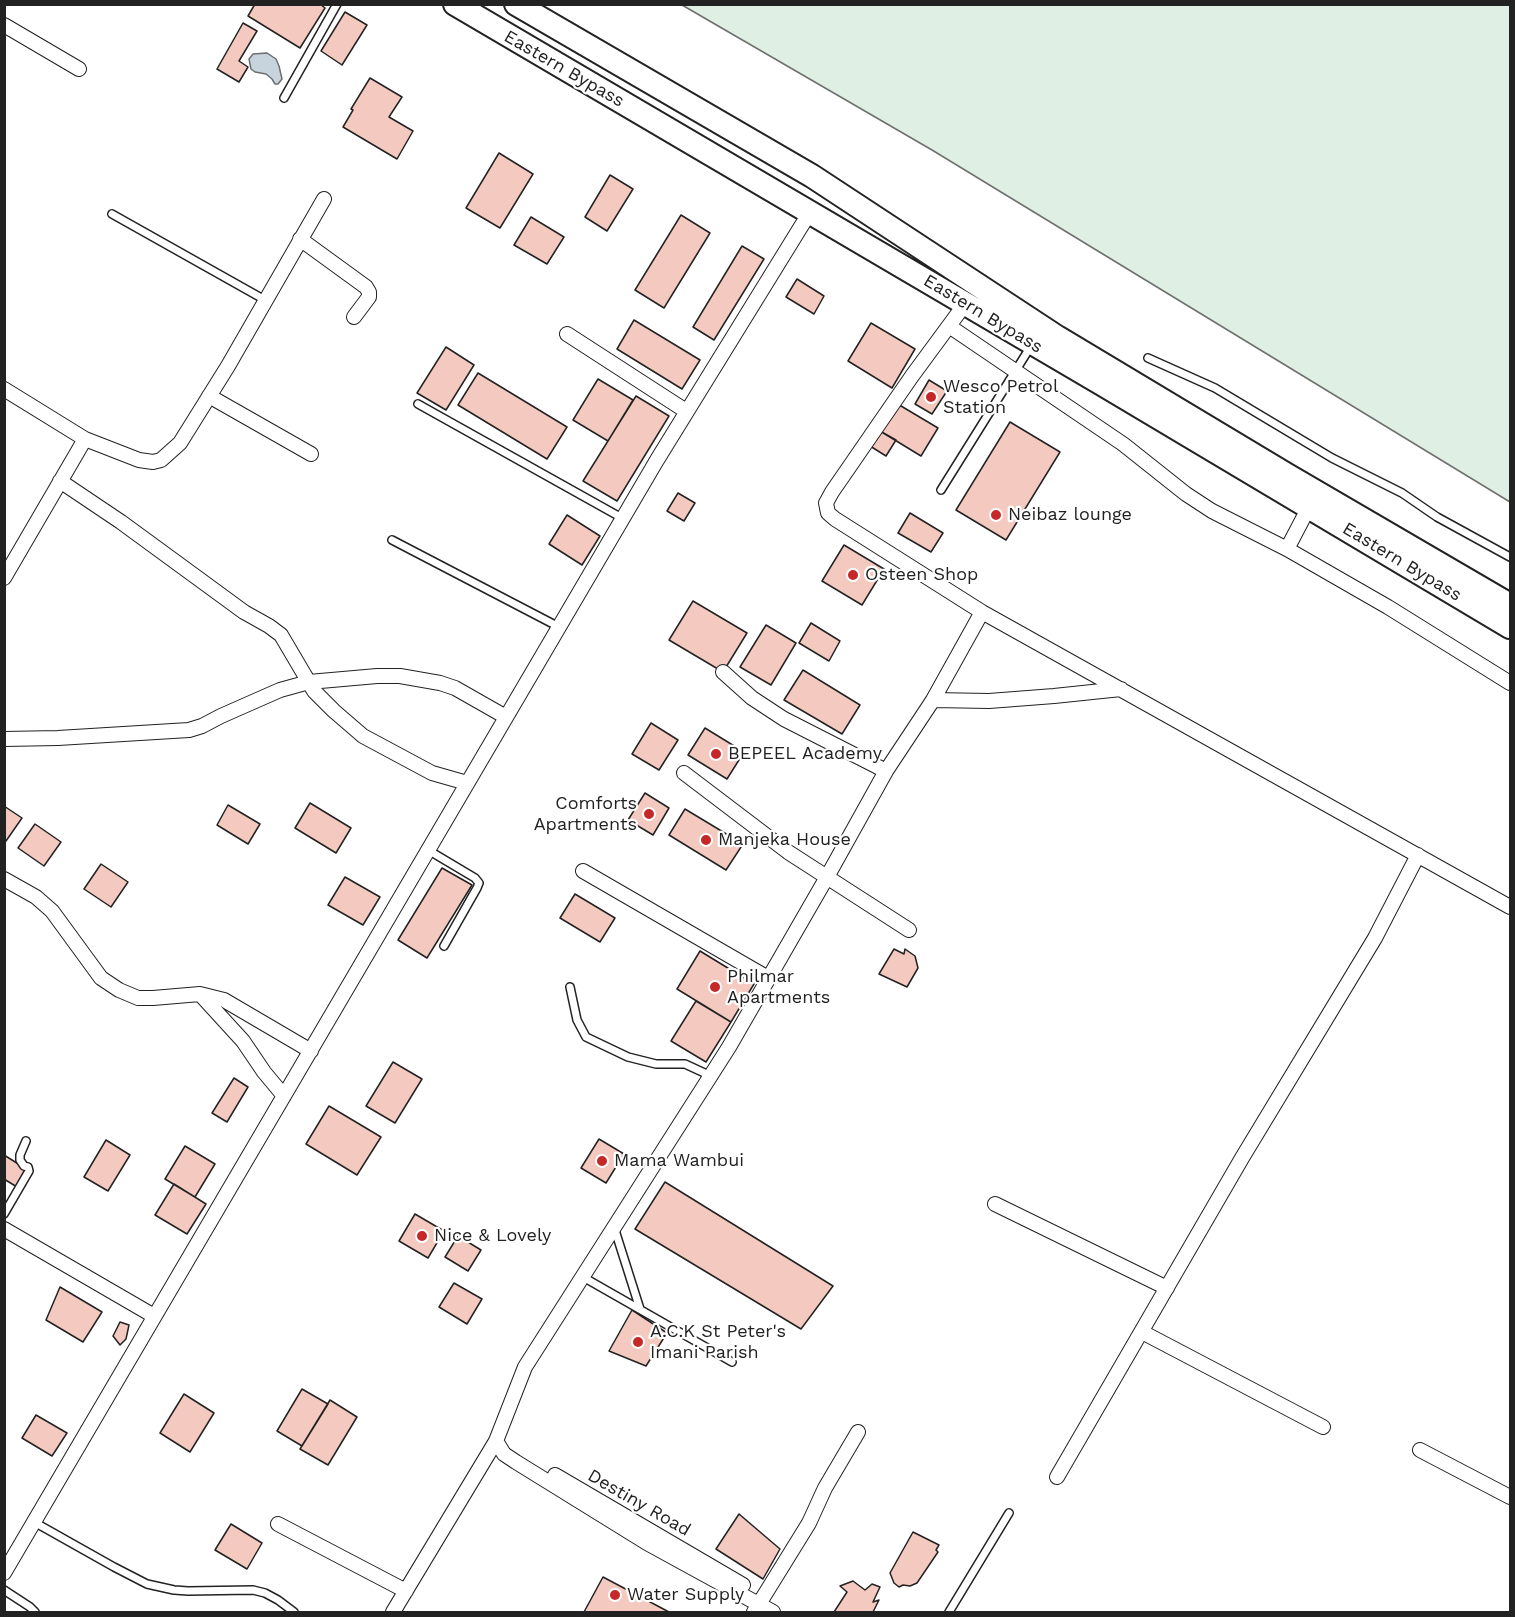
<!DOCTYPE html>
<style>
body{margin:0}
#map{position:relative;width:1515px;height:1617px;overflow:hidden;background:#fff;font-family:"Work Sans",sans-serif}
canvas{display:block}
.frame{position:absolute;inset:0;border:6px solid #222;pointer-events:none}
</style>
<div id="map">
<canvas width="1515" height="1617"></canvas>
<div class="frame"></div>
</div>
<script>
const ctx = document.querySelector('canvas').getContext('2d');
ctx.lineJoin = 'round';
function paint(path, color) { ctx.fillStyle = color; ctx.fill(path, 'evenodd'); }
const poly = rows => new Path2D(rows.map(r => 'M' + r).join(''));
function stroke(path, color, width, dash) { ctx.strokeStyle = color; ctx.lineWidth = width; ctx.lineCap = dash ? 'butt' : 'round'; ctx.setLineDash(dash || []); ctx.stroke(path); }
function label(font, color, halo, rows, align = 'center') {
  ctx.font = font + ' "Work Sans",sans-serif'; ctx.lineWidth = 4.5; ctx.setLineDash([]); ctx.textBaseline = 'middle'; ctx.strokeStyle = halo; ctx.fillStyle = color; for (const [text, x, y, turn = 0] of rows) {
    ctx.save(); ctx.translate(x, y); ctx.rotate((+turn || 0) * Math.PI / 180); ctx.textAlign = isNaN(turn) ? turn : align; if (halo) ctx.strokeText(text, 0, 0); ctx.fillText(text, 0, 0); ctx.restore();
  }
}
const green = poly([
 [682,5,1510,5,1510,502,932,150,682,5]
]);
paint(green, '#e0efe3');
stroke(green, '#6f6f6f', 1.5);
const water = poly([
 [267,53,276,59,279,66,282,79,278,84,275,84,272,79,266,74,255,72,251,69,249,59,253,54,267,53]
]);
paint(water, '#c7d3dd');
stroke(water, '#6f6f6f', 1.5);
const building = poly([
 [255,4,320,4,325,8,300,48,248,16,255,4],
 [345,12,367,25,342,65,321,51,345,12],
 [243,23,257,31,239,61,248,67,239,82,217,69,243,23],
 [370,78,402,97,389,117,413,131,397,159,343,127,353,110,351,109,370,78],
 [499,153,533,174,500,228,466,208,499,153],
 [610,175,633,189,607,231,585,217,610,175],
 [681,215,710,233,664,308,635,290,681,215],
 [531,217,564,237,547,264,514,245,531,217],
 [742,246,764,259,714,340,693,327,742,246],
 [797,279,824,296,814,314,786,297,797,279],
 [634,320,700,360,682,389,617,349,634,320],
 [871,323,915,349,892,388,848,361,871,323],
 [446,347,474,365,446,410,417,393,446,347],
 [478,373,567,427,547,459,458,405,478,373],
 [598,379,633,400,608,441,573,420,598,379],
 [929,380,947,391,932,414,915,404,929,380],
 [636,396,669,416,617,501,583,481,636,396],
 [896,403,938,428,921,456,880,431,896,403],
 [1010,422,1060,452,1006,540,956,510,1010,422],
 [880,431,896,440,886,456,870,446,880,431],
 [678,493,695,503,684,521,667,511,678,493],
 [910,513,943,533,931,552,898,533,910,513],
 [567,515,600,536,582,565,549,544,567,515],
 [844,545,884,569,862,605,822,581,844,545],
 [693,601,747,633,723,672,669,640,693,601],
 [811,623,840,641,829,661,799,643,811,623],
 [766,625,796,643,771,685,740,667,766,625],
 [803,670,860,705,842,734,784,700,803,670],
 [651,723,678,740,659,770,632,754,651,723],
 [705,728,744,752,727,779,688,755,705,728],
 [645,793,669,808,653,835,628,820,645,793],
 [310,803,351,828,336,853,295,828,310,803],
 [228,805,260,824,248,844,217,825,228,805],
 [4,806,22,818,6,841,4,840,4,806],
 [685,809,743,844,726,870,669,835,685,809],
 [35,824,61,842,44,866,18,848,35,824],
 [101,864,128,882,111,907,84,889,101,864],
 [442,868,472,885,427,958,398,940,442,868],
 [345,877,380,897,363,925,328,905,345,877],
 [575,894,615,918,600,942,560,918,575,894],
 [894,949,904,954,905,949,915,956,918,968,907,987,879,974,894,949],
 [700,951,754,984,731,1022,677,989,700,951],
 [696,1001,731,1022,706,1062,671,1041,696,1001],
 [393,1062,422,1079,395,1123,366,1106,393,1062],
 [234,1078,248,1087,227,1122,212,1113,234,1078],
 [329,1106,381,1137,357,1175,306,1144,329,1106],
 [599,1139,624,1154,606,1183,581,1168,599,1139],
 [106,1140,130,1155,108,1191,84,1177,106,1140],
 [185,1146,215,1164,195,1197,165,1179,185,1146],
 [4,1155,28,1170,17,1187,4,1179,4,1155],
 [665,1182,833,1286,801,1329,635,1229,665,1182],
 [174,1184,206,1204,187,1234,155,1215,174,1184],
 [415,1214,444,1231,428,1258,399,1241,415,1214],
 [458,1236,481,1250,468,1271,445,1257,458,1236],
 [454,1283,482,1299,467,1324,439,1307,454,1283],
 [60,1287,102,1312,83,1342,46,1320,60,1287],
 [632,1310,667,1333,646,1366,609,1351,632,1310],
 [120,1322,129,1325,126,1339,120,1345,113,1336,120,1322],
 [302,1389,328,1404,302,1446,277,1431,302,1389],
 [184,1394,214,1413,190,1452,160,1433,184,1394],
 [330,1400,357,1417,328,1465,300,1449,330,1400],
 [36,1415,67,1433,52,1456,22,1438,36,1415],
 [739,1514,780,1549,763,1579,716,1549,739,1514],
 [231,1524,262,1543,247,1569,215,1550,231,1524],
 [913,1532,939,1545,936,1550,938,1552,917,1583,910,1586,903,1585,899,1587,894,1583,890,1573,913,1532],
 [603,1577,669,1612,584,1612,603,1577],
 [853,1581,865,1590,872,1584,880,1587,873,1602,879,1600,873,1612,834,1612,847,1592,840,1586,853,1581]
]);
paint(building, '#f3c9c0');
stroke(building, '#222', 1.5);
const lane = poly([
 [284,98,337,4],
 [112,214,265,300],
 [1148,358,1215,388,1332,458,1402,493,1437,517,1510,557],
 [418,404,622,518],
 [941,490,1031,346],
 [392,540,559,627],
 [428,850,475,878,479,883,477,888,444,946],
 [570,987,577,1020,586,1037,628,1057,656,1064,685,1064,711,1076],
 [4,1214,29,1171,28,1167,24,1166,20,1160,20,1155,26,1141],
 [614,1227,640,1309],
 [583,1277,732,1362],
 [34,1522,114,1567,147,1584,174,1590,188,1591,253,1590,265,1593,278,1600,294,1612],
 [4,1590,30,1607,35,1612],
 [949,1612,1009,1513]
]);
const street = poly([
 [4,25,79,69],
 [300,239,366,287,369,292,369,297,354,317],
 [965,304,912,376,832,492,826,503,828,513,835,519,982,612,1510,907],
 [949,326,1123,444,1186,494,1212,511,1287,549,1388,607,1510,683],
 [567,334,686,411],
 [4,389,85,439,139,460,153,462,161,460,180,443,228,366,324,199],
 [209,396,311,454],
 [60,481,121,522,244,612,269,626,281,635,314,691,334,711,363,736,432,773,467,783],
 [1287,549,1309,507],
 [4,578,85,439],
 [723,672,752,698,784,719,886,771],
 [933,700,989,701,1054,696,1121,689],
 [4,739,58,738,189,730,202,726,221,716,280,690,309,682,377,676,400,676,440,683,455,688,506,717],
 [684,773,788,852,909,930],
 [583,871,768,978],
 [4,879,36,897,52,911,101,978,119,990,138,998,153,998,200,994,224,1000,311,1051],
 [200,994,243,1041,264,1072,284,1096],
 [995,1204,1167,1288],
 [4,1229,154,1316],
 [1142,1332,1323,1427],
 [496,1441,504,1454,516,1462,647,1543,773,1612],
 [1420,1450,1510,1497],
 [555,1475,743,1585],
 [1057,1477,1242,1158,1375,938,1418,855],
 [278,1524,406,1591],
 [4,1573,657,460,810,212],
 [393,1612,496,1441,525,1367,729,1047,827,877,886,771,933,700,982,612],
 [754,1612,809,1523,825,1488,858,1432]
]);
const primary = poly([
 [455,4,1102,384,1510,627],
 [516,4,812,176,1057,337,1287,475,1510,605]
]);
stroke(lane, '#222', 10);
stroke(street, '#222', 16);
stroke(primary, '#222', 26);
stroke(lane, '#fff', 7);
stroke(street, '#fff', 14);
stroke(primary, '#fff', 22);
for (const [x, y, r, color] of [
 [931,397,6,"#c62828"],
 [996,515,6,"#c62828"],
 [853,575,6,"#c62828"],
 [716,754,6,"#c62828"],
 [649,814,6,"#c62828"],
 [706,840,6,"#c62828"],
 [715,987,6,"#c62828"],
 [602,1161,6,"#c62828"],
 [422,1236,6,"#c62828"],
 [638,1342,6,"#c62828"],
 [615,1595,6,"#c62828"]
]) { const dot = new Path2D(); dot.arc(x, y, r, 0, 2 * Math.PI); ctx.fillStyle = color; ctx.fill(dot); stroke(dot, '#fff', 2); }
label('18px', '#222', '#fff', [
 ["Eastern Bypass",564,69,30],
 ["Eastern Bypass",983,314,31],
 ["Eastern Bypass",1402,562,31],
 ["Destiny Road",639,1503,30]
]);
label('18px', '#222', '#fff', [
 ["Wesco Petrol",943,387],
 ["Station",943,408],
 ["Neibaz lounge",1008,515],
 ["Osteen Shop",865,575],
 ["BEPEEL Academy",728,754],
 ["Comforts",637,804,"right"],
 ["Apartments",637,825,"right"],
 ["Manjeka House",718,840],
 ["Philmar",727,977],
 ["Apartments",727,998],
 ["Mama Wambui",614,1161],
 ["Nice & Lovely",434,1236],
 ["A.C.K St Peter's",650,1332],
 ["Imani Parish",650,1353],
 ["Water Supply",627,1595]
], 'left');
</script>
